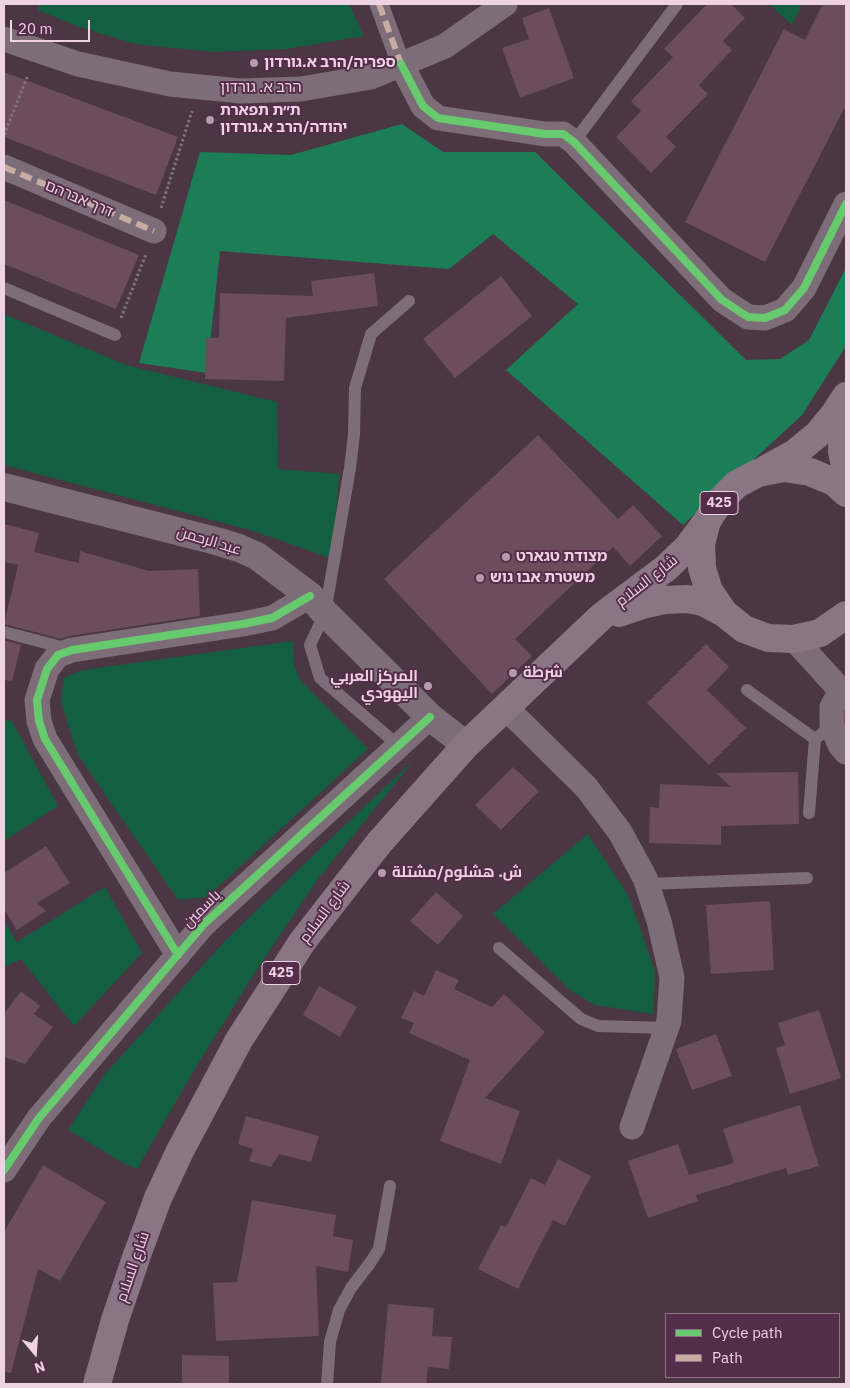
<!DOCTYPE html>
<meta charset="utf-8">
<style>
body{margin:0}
#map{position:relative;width:850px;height:1388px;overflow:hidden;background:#4b3644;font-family:"IBM Plex Sans",sans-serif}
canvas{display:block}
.frame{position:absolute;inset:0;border:5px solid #edd3e4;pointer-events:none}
.legend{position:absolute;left:665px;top:1313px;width:175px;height:65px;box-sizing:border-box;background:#542d48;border:1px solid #916f86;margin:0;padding:6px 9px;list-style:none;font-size:15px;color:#edd3e4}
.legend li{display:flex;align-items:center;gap:10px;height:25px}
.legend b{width:25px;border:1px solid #916f86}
.north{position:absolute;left:10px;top:1328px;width:50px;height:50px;-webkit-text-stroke:4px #542d48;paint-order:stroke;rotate:162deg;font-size:14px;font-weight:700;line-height:20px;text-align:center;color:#edd3e4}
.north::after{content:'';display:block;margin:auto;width:18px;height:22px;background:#edd3e4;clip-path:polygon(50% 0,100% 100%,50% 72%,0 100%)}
.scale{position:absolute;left:10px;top:20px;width:80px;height:22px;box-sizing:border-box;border:2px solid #edd3e4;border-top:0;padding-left:6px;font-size:15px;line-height:18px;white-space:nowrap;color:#edd3e4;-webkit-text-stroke:4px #542d48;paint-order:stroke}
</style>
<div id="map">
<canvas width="850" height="1388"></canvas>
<div class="frame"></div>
<ul class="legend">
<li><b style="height:6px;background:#67ca6e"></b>Cycle path</li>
<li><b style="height:6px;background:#c7aca2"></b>Path</li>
</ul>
<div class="north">N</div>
<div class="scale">20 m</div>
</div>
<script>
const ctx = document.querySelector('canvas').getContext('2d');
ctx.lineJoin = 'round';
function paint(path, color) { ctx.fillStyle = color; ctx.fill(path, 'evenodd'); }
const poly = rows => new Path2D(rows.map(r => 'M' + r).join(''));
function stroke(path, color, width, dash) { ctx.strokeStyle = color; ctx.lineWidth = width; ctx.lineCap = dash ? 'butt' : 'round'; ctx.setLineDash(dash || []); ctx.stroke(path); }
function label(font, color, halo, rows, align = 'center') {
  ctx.font = font + ' "IBM Plex Sans",Cairo,"Noto Sans Hebrew",sans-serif'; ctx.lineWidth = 4; ctx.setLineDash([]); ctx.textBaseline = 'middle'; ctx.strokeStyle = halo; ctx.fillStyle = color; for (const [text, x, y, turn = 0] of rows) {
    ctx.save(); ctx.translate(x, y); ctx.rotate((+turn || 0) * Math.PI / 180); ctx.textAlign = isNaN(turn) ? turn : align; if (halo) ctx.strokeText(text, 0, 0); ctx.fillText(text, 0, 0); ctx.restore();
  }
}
paint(poly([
 [39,4,349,4,364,36,286,49,213,52,135,44,77,26,38,10],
 [769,4,802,4,792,25],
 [4,314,126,365,277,402,278,469,339,474,333,559,250,530,4,465],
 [293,641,294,665,300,680,368,749,207,897,178,900,78,755,68,725,61,699,64,678,83,670],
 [4,720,12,721,58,806,4,841],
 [415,759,318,879,254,974,193,1072,137,1169,125,1164,68,1130,105,1074,223,943,305,863],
 [588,834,628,895,644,939,655,972,653,1014,595,1005,571,991,493,914],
 [105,887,142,953,74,1026,21,959,4,967,4,921,17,942]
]), '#145f41');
paint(poly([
 [402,124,443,152,535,152,746,360,780,359,809,340,846,268,846,346,802,415,683,525,506,370,578,304,493,234,449,269,220,251,207,373,139,363,200,152,291,155]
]), '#1c7e56');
paint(poly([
 [707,4,731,4,745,18,723,41,732,50,699,85,708,94,666,137,676,147,651,173,616,137,641,111,631,101,673,57,664,49],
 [823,4,846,4,846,105,765,262,685,222,784,29,805,40],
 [549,8,574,78,520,98,502,48,529,39,522,18],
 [4,72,178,137,156,195,4,137],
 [4,200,139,255,116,309,4,264],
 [374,273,378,306,286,318,284,381,205,379,206,338,219,338,220,293,313,296,311,281],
 [501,276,532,316,455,378,423,339],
 [538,435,618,519,633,505,662,536,630,566,613,547,515,639,532,656,492,694,384,579],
 [4,524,39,533,34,552,79,563,80,551,149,571,198,569,200,616,70,636,61,639,4,624,18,565,4,562],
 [4,640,21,645,12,681,4,680],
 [706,644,729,667,707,690,746,728,709,765,647,703],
 [513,767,539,791,501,830,475,805],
 [798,772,799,824,721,826,721,845,649,843,650,807,659,808,660,784,731,787,716,773],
 [46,846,70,883,37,903,46,911,17,930,4,909,4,873],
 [436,892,463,916,438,945,410,921],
 [770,901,774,970,711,974,706,905],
 [436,970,459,980,454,989,492,1007,504,994,545,1032,485,1098,520,1111,501,1164,440,1141,470,1060,409,1033,414,1023,401,1018,414,991,424,996],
 [319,986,357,1007,340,1037,303,1015],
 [21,991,40,1006,34,1014,53,1027,25,1064,4,1057,4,1014],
 [819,1010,841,1078,790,1094,776,1048,785,1045,778,1023],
 [716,1034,732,1076,692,1090,676,1049],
 [800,1105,819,1166,788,1175,786,1168,696,1195,698,1201,648,1218,628,1161,678,1144,689,1175,734,1163,723,1129],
 [246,1116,319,1136,311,1162,279,1154,271,1167,249,1161,253,1149,238,1144],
 [558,1159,591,1176,565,1226,553,1220,518,1289,478,1269,501,1225,506,1227,531,1178,545,1185],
 [43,1165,106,1202,60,1281,38,1269,11,1373,4,1372,4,1232],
 [252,1200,336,1215,333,1236,353,1240,348,1272,316,1266,319,1336,216,1341,213,1283,237,1282],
 [388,1304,434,1308,432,1336,452,1337,449,1369,428,1367,426,1384,381,1384],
 [182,1355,229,1356,229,1384,182,1384]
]), '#6b4d5d');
stroke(poly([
 [4,135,28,75],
 [161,208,192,111],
 [121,318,146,254]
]), '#80727b', 3, [2.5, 2.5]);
stroke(poly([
 [574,142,677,4],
 [4,288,115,335],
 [4,632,69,649],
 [747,690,815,739],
 [399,746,320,678,310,645,325,613,350,468,354,434,355,388,364,358,371,334,409,301],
 [809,813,815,739,832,726],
 [647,884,807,878],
 [499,948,581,1019,598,1026,666,1028],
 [327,1384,330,1342,339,1310,351,1288,370,1263,379,1249,390,1186]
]), '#7d6d78', 12);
stroke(poly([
 [379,4,401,64]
]), '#7d6d78', 19);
stroke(poly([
 [4,39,78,64,170,84,241,91,301,89,371,77,445,46,505,4],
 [401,64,423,106,438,118,545,134,563,134,574,142,722,300,748,317,765,318,785,310,804,288,846,204],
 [4,167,154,231],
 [794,639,846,696],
 [841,691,832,707,832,726,840,745,846,752],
 [506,708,586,787,620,832,645,878,659,921,672,977,669,1021,632,1127],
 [178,955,45,739,39,721,37,700,47,669,58,655,72,650,243,624,272,618,310,596],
 [4,1170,39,1118,204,924,430,717]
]), '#7d6d78', 25);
stroke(poly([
 [4,487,216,541,239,548,257,556,310,596,325,613,430,717,466,745]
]), '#7d6d78', 28);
stroke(poly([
 [846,411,843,427,842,452,846,469],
 [766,469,795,453,818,434,835,413,846,396],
 [846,493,834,482,810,472,784,468,758,473,737,484,720,501,707,521,701,544,702,568,709,591,724,613,744,629,768,638,794,639,820,633,846,615],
 [619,613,642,605,664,600,687,599,703,602,724,613],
 [97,1384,115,1320,137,1255,158,1198,180,1151,239,1040,302,942,379,843,466,745,602,616,666,568,687,548,707,521]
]), '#8a7584', 28);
stroke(poly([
 [379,4,401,64],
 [4,167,154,231]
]), '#c7aca2', 6, [12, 6]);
stroke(poly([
 [401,64,423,106,438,118,545,134,563,134,574,142,722,300,748,317,765,318,785,310,804,288,846,204],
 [178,955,45,739,39,721,37,700,47,669,58,655,72,650,243,624,272,618,310,596],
 [4,1170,39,1118,204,924,430,717]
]), '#67ca6e', 8);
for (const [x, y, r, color] of [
 [254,63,5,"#b49cac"],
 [210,120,5,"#b49cac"],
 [506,557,5,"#b49cac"],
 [480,578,5,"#b49cac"],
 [513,673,5,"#b49cac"],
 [428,686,5,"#b49cac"],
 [382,873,5,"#b49cac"]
]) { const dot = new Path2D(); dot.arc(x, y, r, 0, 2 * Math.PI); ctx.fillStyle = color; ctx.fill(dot); stroke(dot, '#542d48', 2); }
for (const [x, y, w] of [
 [719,503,38],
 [281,973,38]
]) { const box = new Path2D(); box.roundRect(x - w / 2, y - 11.5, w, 23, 4); ctx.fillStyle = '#542d48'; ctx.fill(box); stroke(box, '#edd3e4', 1); }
label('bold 14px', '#edd3e4', null, [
 ["425",719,503],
 ["425",281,973]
]);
label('bold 15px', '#edd3e4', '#542d48', [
 ["ספריה/הרב א.גורדון",264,63],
 ["ת״ת תפארת",220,111],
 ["יהודה/הרב א.גורדון",220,128],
 ["מצודת טגארט",516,557],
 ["משטרת אבו גוש",490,578],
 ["شرطة",523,673],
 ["المركز العربي",418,677,"right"],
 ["اليهودي",418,694,"right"],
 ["ش. هشلوم/مشتلة",392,873]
], 'left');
label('15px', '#edd3e4', '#542d48', [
 ["הרב א. גורדון",261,88],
 ["דרך אברהם",79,199,23],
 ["عبد الرحمن",209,541,17],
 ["شارع السلام",647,581,-38],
 ["ياسمين",202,909,-45],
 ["شارع السلام",325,912,-53],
 ["شارع السلام",133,1267,-71]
]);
</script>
